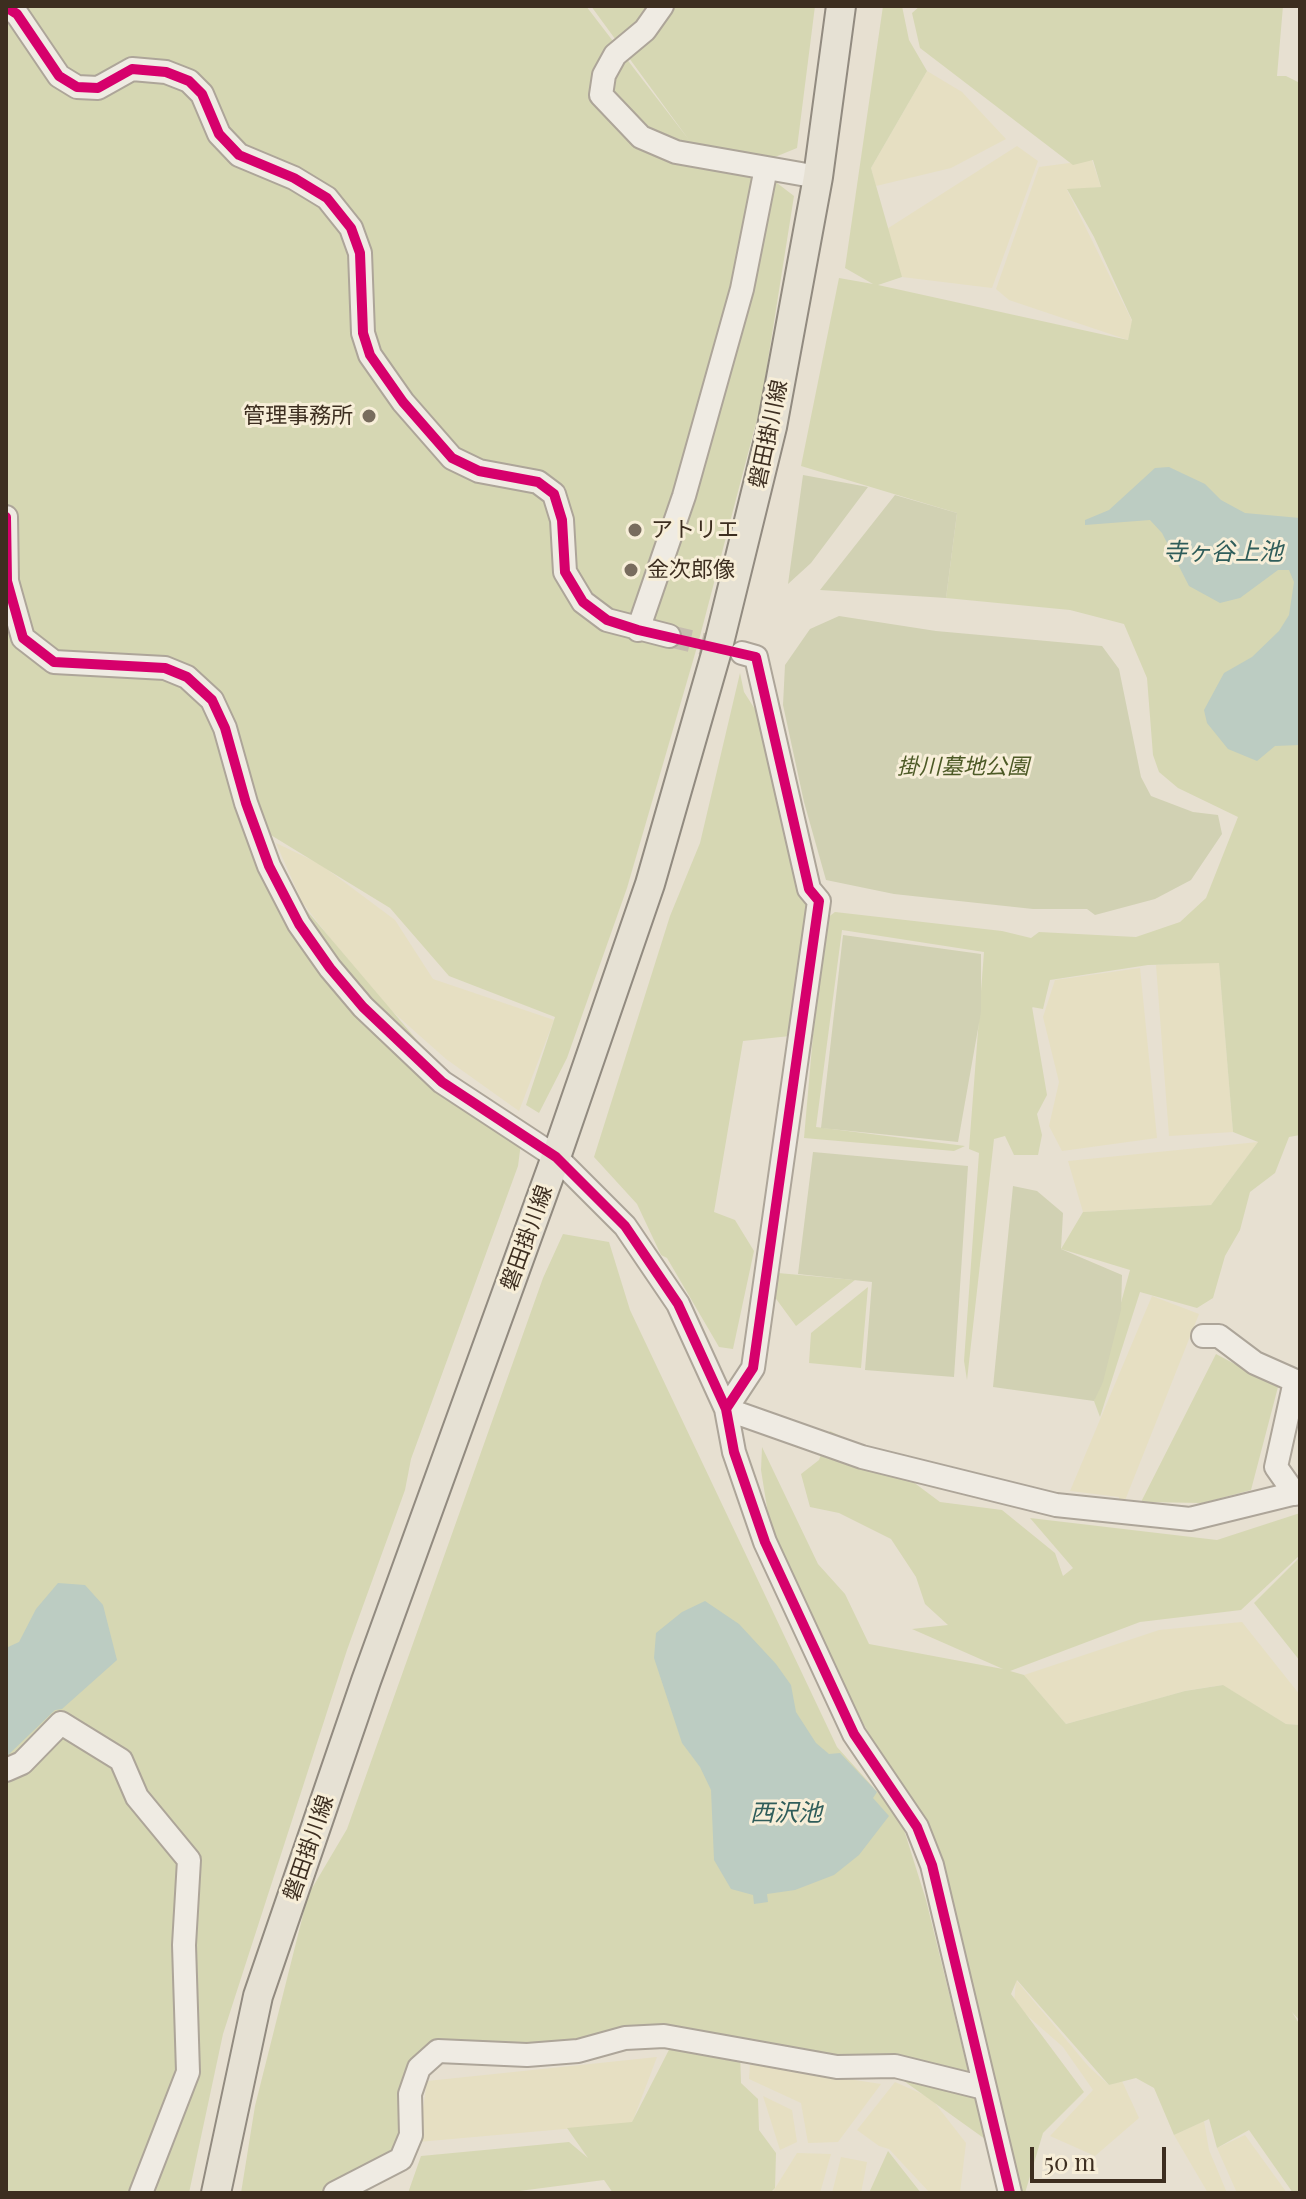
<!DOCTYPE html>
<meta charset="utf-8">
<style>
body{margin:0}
#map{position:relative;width:1306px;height:2199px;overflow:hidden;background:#e7e0d1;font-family:"Playfair Display",serif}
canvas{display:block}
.frame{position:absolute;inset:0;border:8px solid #3d2e20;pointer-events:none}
.scale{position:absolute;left:1030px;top:2147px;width:136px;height:36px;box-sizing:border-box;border:4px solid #3d2e20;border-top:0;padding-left:10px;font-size:24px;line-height:28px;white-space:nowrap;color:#3d2e20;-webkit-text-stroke:6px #f7eed8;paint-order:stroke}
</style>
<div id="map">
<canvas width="1306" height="2199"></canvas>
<div class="frame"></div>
<div class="scale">50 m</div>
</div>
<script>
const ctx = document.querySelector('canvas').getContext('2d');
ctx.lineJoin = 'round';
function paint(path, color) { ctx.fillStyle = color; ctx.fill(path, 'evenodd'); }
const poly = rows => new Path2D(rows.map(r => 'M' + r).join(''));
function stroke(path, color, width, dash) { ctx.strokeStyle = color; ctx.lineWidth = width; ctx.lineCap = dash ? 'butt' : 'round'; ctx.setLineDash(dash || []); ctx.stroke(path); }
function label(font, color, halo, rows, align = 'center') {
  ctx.font = font + ' "Playfair Display","Noto Sans JP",serif'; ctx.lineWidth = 6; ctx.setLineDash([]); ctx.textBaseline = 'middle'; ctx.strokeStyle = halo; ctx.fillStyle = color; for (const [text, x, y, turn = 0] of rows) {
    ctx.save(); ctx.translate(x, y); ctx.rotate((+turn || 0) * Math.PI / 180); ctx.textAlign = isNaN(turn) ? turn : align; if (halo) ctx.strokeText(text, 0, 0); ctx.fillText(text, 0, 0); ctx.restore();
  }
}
paint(poly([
 [927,71,962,92,1006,139,951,168,876,186,871,168],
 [1017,146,1038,161,992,288,902,277,879,234],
 [1092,160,1101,187,1067,190,1132,321,1128,340,1009,300,996,289,1039,167],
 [276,843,320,864,395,920,433,979,554,1020,519,1111,446,1059,375,996,302,902],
 [1219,962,1233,1132,1169,1136,1156,965],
 [1140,968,1157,1138,1062,1151,1049,1126,1059,1082,1043,1017,1055,980],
 [1258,1142,1211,1205,1083,1212,1068,1161],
 [1152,1296,1199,1314,1120,1513,1119,1497,1070,1491],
 [1242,1622,1300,1695,1300,1725,1286,1724,1222,1685,1185,1691,1066,1724,1024,1675,1159,1630],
 [1016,1980,1089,2067,1109,2085,1122,2081,1139,2118,1095,2156,1050,2136,1093,2090,1063,2047,1014,2004],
 [657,2057,632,2123,418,2142,427,2081],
 [750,2064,881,2084,838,2142,808,2143,801,2103,749,2079],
 [895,2082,931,2098,966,2143,960,2193,930,2193,889,2149,879,2146,857,2130],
 [763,2096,792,2110,797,2142,780,2150],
 [1204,2121,1209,2150,1227,2193,1208,2193,1174,2135],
 [1245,2135,1287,2193,1237,2193,1217,2148],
 [797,2153,831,2154,820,2193,772,2193],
 [841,2157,867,2162,861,2193,832,2193]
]), '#e6dfc2');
paint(poly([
 [6,6,586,6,689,140,591,6,815,6,797,148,775,157,771,169,777,170,777,183,794,196,761,404,699,640,627,888,567,1058,539,1113,526,1105,555,1017,449,976,390,908,261,829,269,866,478,1112,521,1143,518,1166,411,1459,405,1490,347,1650,223,2034,189,2193,6,2193],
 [883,6,902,6,909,40,927,71,871,168,902,277,878,285,1128,340,1132,320,1094,237,1067,189,1101,187,1093,160,1073,165,920,48,912,13,920,6,1283,6,1277,76,1286,76,1300,83,1300,1135,1289,1137,1275,1173,1250,1192,1240,1230,1225,1256,1213,1298,1197,1308,1140,1292,1100,1417,1094,1401,1130,1270,1061,1249,1083,1212,1211,1205,1258,1142,1233,1132,1219,963,1148,965,1050,980,1043,1009,1032,1007,1030,995,1047,1095,1037,1114,1042,1135,1038,1155,1014,1155,1005,1136,994,1139,967,1380,964,1361,979,1153,969,1149,984,952,842,930,816,1127,965,1146,954,1151,804,1138,823,921,835,912,1002,931,1031,938,1039,932,1136,937,1180,922,1206,898,1238,817,1178,788,1159,772,1153,755,1147,678,1124,624,1070,610,946,598,957,513,801,466,839,278,873,284,845,268],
 [740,673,744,692,765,725,812,903,790,1036,743,1041,714,1212,735,1220,754,1251,733,1349,719,1347,667,1258,661,1255,637,1204,594,1157,670,916,700,843],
 [563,1234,609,1242,630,1310,837,1747,900,1817,926,1900,985,2139,890,2071,740,2049,741,2083,758,2099,759,2130,776,2153,775,2188,770,2193,613,2193,604,2180,504,2193,408,2193,421,2156,569,2142,588,2158,567,2128,632,2122,675,2038,731,2046,660,2024,578,2051,438,2051,414,2083,401,2159,335,2193,241,2193,255,2106,308,1895,347,1829,543,1278],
 [778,1273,855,1280,796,1326,774,1296],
 [868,1287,861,1368,809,1363,811,1333],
 [1216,1354,1278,1387,1251,1490,1203,1503,1141,1502],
 [830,1431,873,1452,940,1502,1002,1510,1055,1553,1063,1576,1073,1568,1030,1518,1217,1540,1300,1513,1300,1555,1241,1610,1140,1622,1010,1671,1024,1675,1066,1724,1185,1691,1223,1685,1286,1724,1300,1725,1300,2021,1292,2012,1300,2025,1300,2193,1293,2193,1249,2130,1217,2148,1209,2119,1174,2135,1154,2088,1136,2078,1109,2085,1017,1980,1011,1994,1084,2092,1043,2133,1025,2193,1020,2193,972,2030,965,1952,936,1843,904,1795,829,1663,805,1611,769,1520,761,1470,762,1447,818,1564,845,1594,869,1644,1003,1669,912,1629,948,1625,925,1604,916,1577,891,1539,839,1513,810,1507,801,1474,819,1460],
 [1300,1557,1300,1661,1254,1603],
 [888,2151,921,2193,869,2193]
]), '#d6d7b3');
paint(poly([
 [803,475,868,487,811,563,788,584],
 [895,495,957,513,946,598,820,590],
 [839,616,936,631,1102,646,1119,669,1141,777,1151,796,1193,812,1218,815,1222,834,1191,880,1155,899,1095,915,1087,909,1033,909,894,894,826,880,804,802,783,705,785,665,810,629],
 [843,935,981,954,981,1012,958,1142,821,1128],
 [813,1152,968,1166,954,1377,865,1370,872,1282,798,1274],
 [1013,1186,1037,1191,1063,1213,1061,1249,1122,1275,1121,1310,1103,1382,1094,1401,993,1387]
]), '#d1d1b3');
paint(poly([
 [1169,467,1205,484,1221,500,1245,513,1300,518,1300,745,1275,746,1257,761,1228,749,1207,723,1204,710,1224,673,1252,657,1279,631,1289,615,1294,582,1289,570,1278,570,1240,598,1220,603,1189,586,1162,533,1150,520,1085,525,1085,520,1109,510,1155,468],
 [58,1583,85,1585,103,1605,117,1660,62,1709,55,1710,6,1757,6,1648,19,1642,36,1609],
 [705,1601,739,1624,776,1664,791,1685,796,1712,816,1743,829,1754,840,1753,877,1792,873,1798,889,1816,859,1855,834,1875,795,1890,767,1894,768,1902,754,1904,753,1895,731,1889,714,1860,711,1790,700,1767,682,1743,654,1658,656,1633,682,1612]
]), '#bcccc2');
stroke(poly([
 [669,636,733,651]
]), '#c5bcae', 22, [22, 11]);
const minor = poly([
 [662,6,645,30,615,55,604,75,601,95,641,137,676,152,818,177],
 [6,7,17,14,59,76,77,87,98,88,132,69,166,72,189,81,202,94,219,134,239,155,294,178,327,198,351,228,360,253,363,333,370,355,403,402,452,458,479,471,538,482,554,494,562,520,565,572,583,602,607,620,669,636],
 [6,517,7,581,23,638,54,662,165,668,187,677,212,700,225,728,246,803,269,866,299,924,330,968,363,1007,442,1082,556,1157,625,1226,678,1304,726,1409,734,1452,765,1542,854,1734,917,1827,932,1865,1010,2193],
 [638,630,684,496,742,289,766,168],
 [1203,1336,1219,1336,1255,1363,1300,1383],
 [1295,1381,1276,1467,1295,1494],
 [726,1409,753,1368,819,901,809,889,756,657,742,653],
 [726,1409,862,1457,1056,1505,1190,1519,1300,1492],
 [6,1770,22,1763,61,1723,121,1760,137,1797,189,1860,184,1945,188,2072,141,2193],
 [335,2193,401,2159,411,2135,410,2094,419,2068,438,2051,527,2055,578,2051,625,2038,664,2036,837,2067,895,2066,984,2088]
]);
const major = poly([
 [216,2193,258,1996,366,1681,556,1157,650,884,718,647,772,427,818,177,841,6]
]);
stroke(minor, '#ada599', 26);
stroke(major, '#928b80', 32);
stroke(minor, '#efebe3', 22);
stroke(major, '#e6e1d4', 28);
stroke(poly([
 [6,7,17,14,59,76,77,87,98,88,132,69,166,72,189,81,202,94,219,134,239,155,294,178,327,198,351,228,360,253,363,333,370,355,403,402,452,458,479,471,538,482,554,494,562,520,565,572,583,602,607,620,638,630,756,657,809,889,819,901,753,1368,726,1409],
 [6,517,7,581,23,638,54,662,165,668,187,677,212,700,225,728,246,803,269,866,299,924,330,968,363,1007,442,1082,556,1157,625,1226,678,1304,726,1409,734,1452,765,1542,854,1734,917,1827,932,1865,1010,2193]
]), '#d6006c', 10);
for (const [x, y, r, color] of [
 [369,416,8,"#786c5e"],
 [635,530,8,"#786c5e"],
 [631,570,8,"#786c5e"]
]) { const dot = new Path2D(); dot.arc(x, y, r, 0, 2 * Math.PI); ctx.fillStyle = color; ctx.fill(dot); stroke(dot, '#f7eed8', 3); }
label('22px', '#3d2e20', '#f7eed8', [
 ["管理事務所",353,416,"right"],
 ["アトリエ",651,530],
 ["金次郎像",647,570]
], 'left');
label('22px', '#3d2e20', '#f7eed8', [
 ["磐田掛川線",769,434,-78],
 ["磐田掛川線",527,1238,-70],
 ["磐田掛川線",309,1848,-71]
]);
label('italic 22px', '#4d5a26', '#f7eed8', [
 ["掛川墓地公園",963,767]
]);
label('italic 24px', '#2f5d5a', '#f7eed8', [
 ["寺ヶ谷上池",1223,553],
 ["西沢池",786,1814]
]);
</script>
